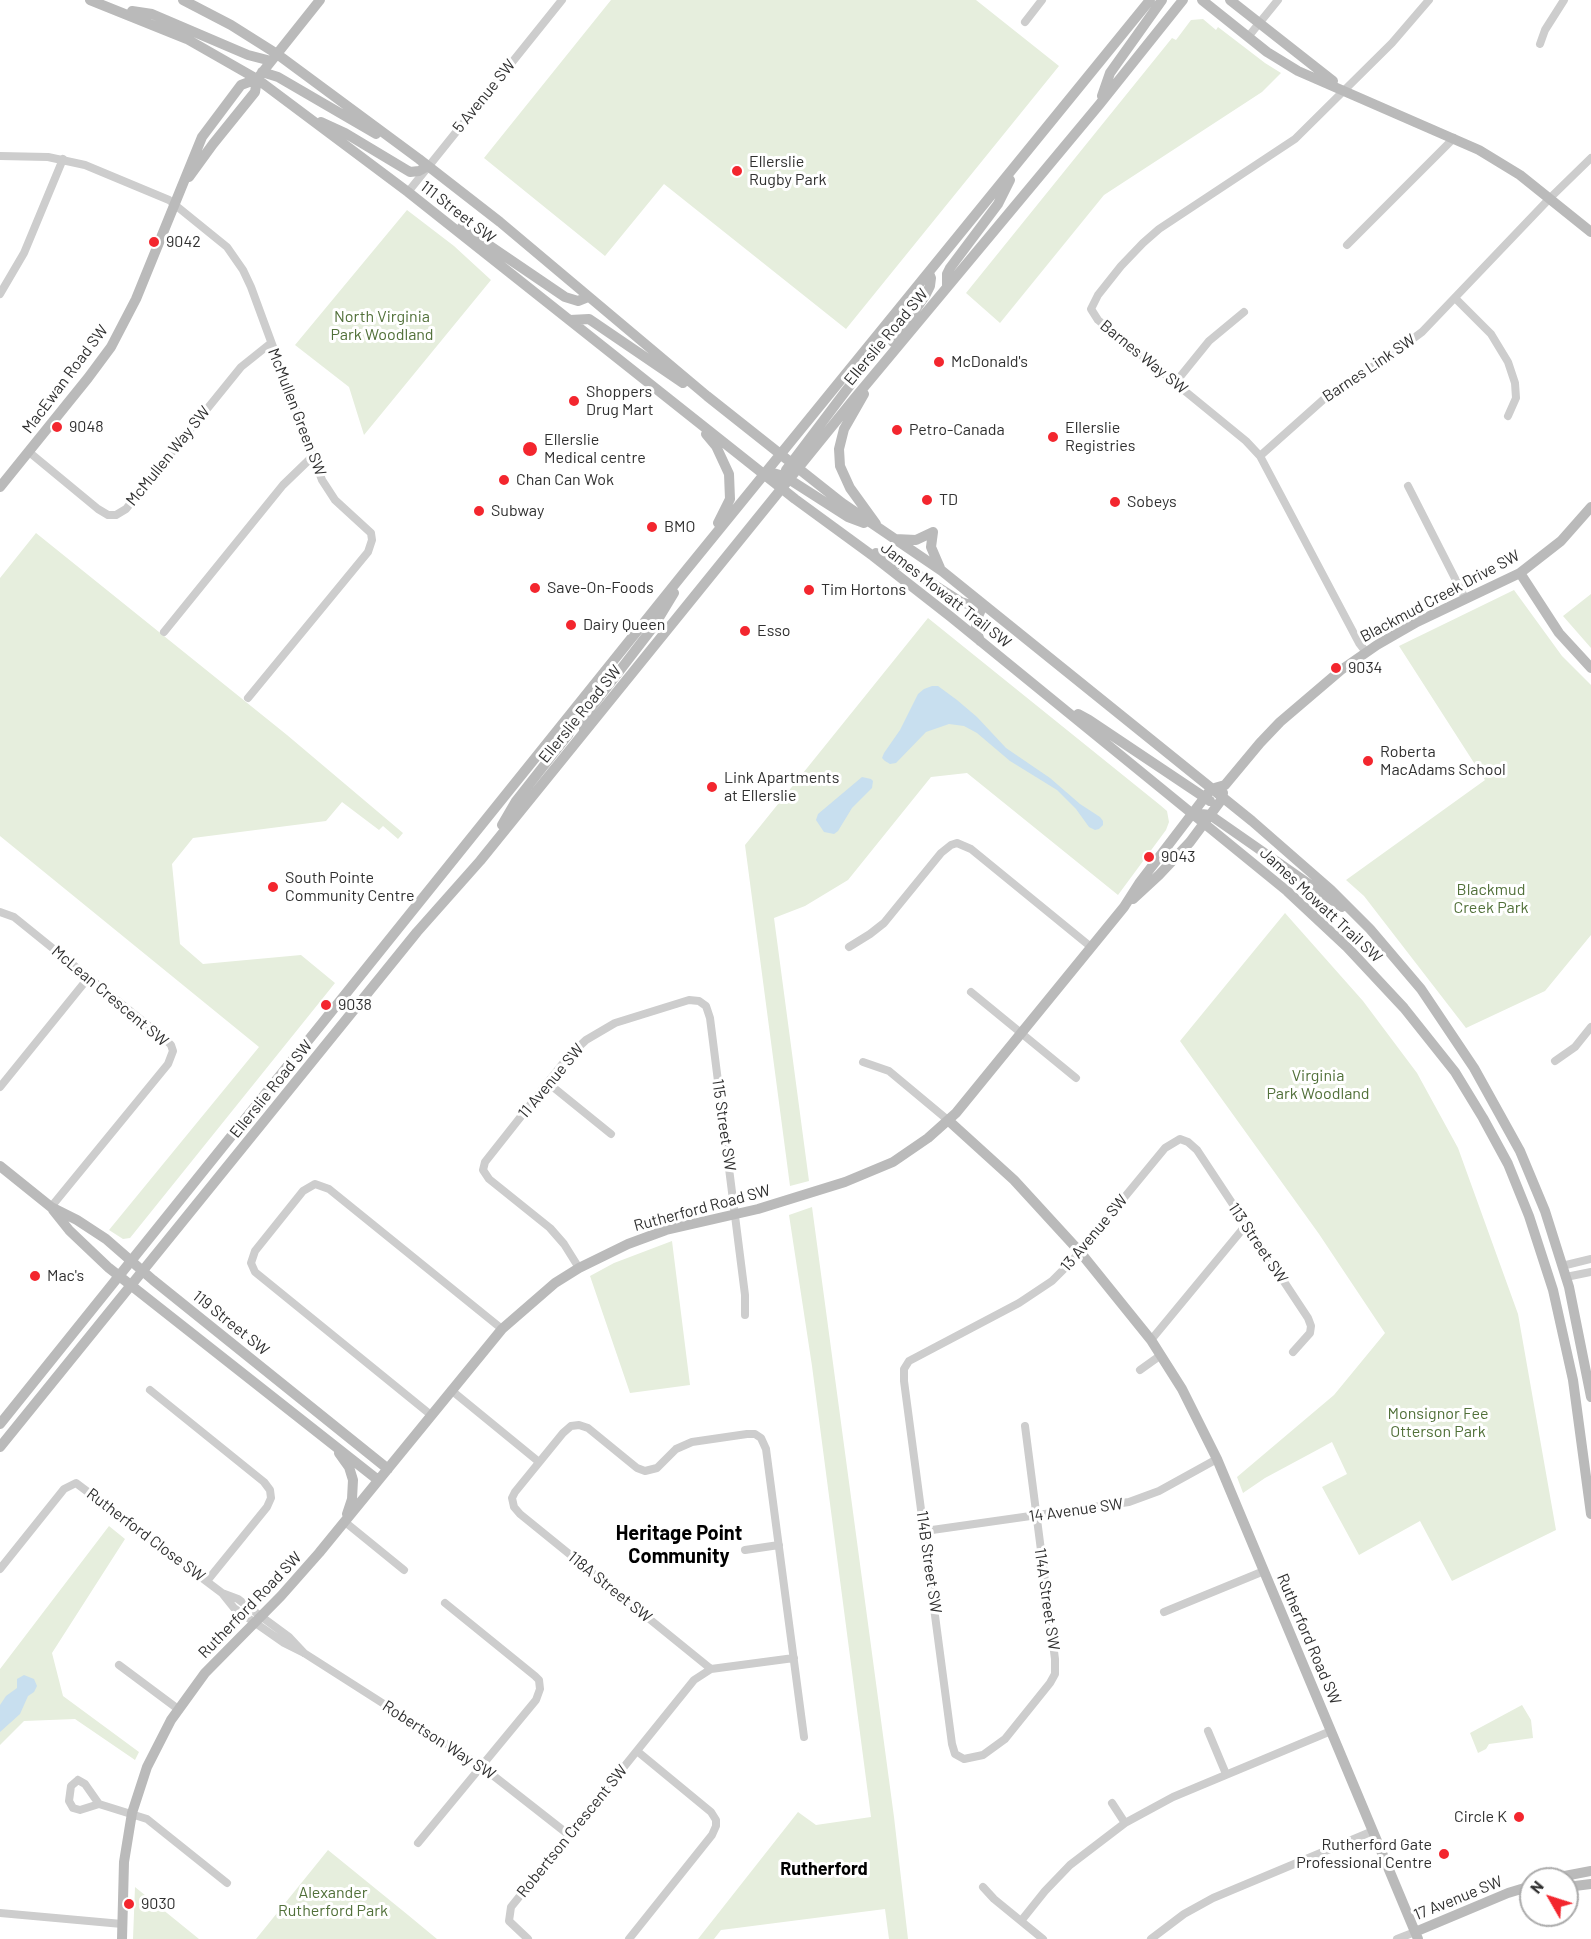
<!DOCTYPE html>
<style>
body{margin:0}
#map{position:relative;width:1591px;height:1939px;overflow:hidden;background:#fff;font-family:Barlow,sans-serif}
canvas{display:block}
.north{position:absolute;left:1519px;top:1867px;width:60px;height:60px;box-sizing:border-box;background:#fff;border:2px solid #acacac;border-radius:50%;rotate:309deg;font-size:16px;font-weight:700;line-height:24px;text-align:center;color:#303030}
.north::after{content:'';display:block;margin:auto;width:21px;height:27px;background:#f3262e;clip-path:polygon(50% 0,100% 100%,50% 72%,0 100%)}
</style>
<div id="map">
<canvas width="1591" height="1939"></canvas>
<div class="north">N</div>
</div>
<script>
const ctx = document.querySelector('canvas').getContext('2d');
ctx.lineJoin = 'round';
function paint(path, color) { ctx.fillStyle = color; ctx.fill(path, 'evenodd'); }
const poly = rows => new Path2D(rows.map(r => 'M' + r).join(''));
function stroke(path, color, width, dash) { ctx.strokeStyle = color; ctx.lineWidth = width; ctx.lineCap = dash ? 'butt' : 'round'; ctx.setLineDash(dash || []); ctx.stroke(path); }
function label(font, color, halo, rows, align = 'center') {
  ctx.font = font + ' Barlow,sans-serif'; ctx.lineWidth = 6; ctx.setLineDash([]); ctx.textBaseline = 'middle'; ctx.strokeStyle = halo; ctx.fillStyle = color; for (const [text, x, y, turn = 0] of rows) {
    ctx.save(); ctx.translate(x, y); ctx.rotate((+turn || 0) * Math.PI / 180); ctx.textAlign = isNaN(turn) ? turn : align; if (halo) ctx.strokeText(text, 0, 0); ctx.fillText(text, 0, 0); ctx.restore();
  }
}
paint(poly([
 [611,0,976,0,1059,66,846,329,664,184,605,256,484,158],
 [1203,19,1216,30,1218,27,1265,63,1281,73,1262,92,1104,195,1000,323,966,293,1172,38,1176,40,1191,20],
 [407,210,454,246,491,280,364,435,349,387,295,345],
 [36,533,287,735,403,833,398,839,383,826,379,830,342,802,326,821,193,838,172,864,180,944,203,964,301,955,335,983,130,1238,123,1239,109,1230,259,1047,0,836,0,578],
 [1514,590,1562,656,1591,685,1591,935,1545,991,1466,1028,1364,896,1346,880,1485,780,1399,646],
 [1591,594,1591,648,1563,616],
 [928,618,1160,805,1167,811,1169,822,1166,830,1118,895,967,773,931,777,848,880,805,906,774,918,809,1181,790,1186,745,845],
 [1285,913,1363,1001,1417,1073,1458,1148,1518,1314,1556,1530,1452,1581,1420,1521,1359,1555,1322,1487,1347,1474,1332,1442,1265,1478,1243,1493,1237,1477,1334,1395,1385,1333,1319,1234,1180,1041],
 [812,1207,894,1817,908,1939,889,1939,885,1909,721,1930,714,1939,698,1939,798,1812,816,1825,871,1817,812,1366,789,1215],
 [672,1241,690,1385,630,1393,590,1276,614,1263],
 [109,1526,125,1539,52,1653,63,1696,139,1752,135,1760,75,1719,24,1721,0,1745,0,1669],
 [1522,1705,1531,1720,1533,1738,1489,1744,1486,1749,1478,1753,1470,1733],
 [328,1850,408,1915,437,1939,256,1939],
 [135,1887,199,1939,133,1939]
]), '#e6eedd');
paint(poly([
 [932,686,938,686,957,700,977,717,1006,748,1050,778,1080,804,1100,817,1103,821,1103,825,1099,829,1095,830,1089,827,1076,809,1057,790,1010,761,977,733,964,726,949,724,926,732,896,763,890,764,885,761,882,758,884,753,900,730,918,694,924,689],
 [862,777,871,779,873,781,872,788,852,808,838,831,834,834,824,832,816,820,818,814],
 [24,1675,34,1679,37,1686,34,1692,28,1696,20,1714,0,1732,0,1705,6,1696,17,1688,17,1679]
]), '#c8dfef');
stroke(poly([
 [1025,22,1042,0],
 [1248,37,1278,0],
 [1540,44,1545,30,1564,0],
 [0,156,48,157,85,165,169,200,227,247,243,270,251,287,322,480,335,500,371,533,372,540,368,552,248,698],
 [408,192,562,0],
 [1347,245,1454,138],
 [0,294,24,253,63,159],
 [1455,298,1491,334,1508,362,1515,383,1516,398,1508,416],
 [1175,383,1209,341,1244,312],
 [29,452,98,509,108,515,116,515,126,509,241,367,271,343],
 [1260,456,1333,391,1387,358,1422,332,1550,198,1591,158],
 [1408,486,1465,598],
 [164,632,283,485,312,457],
 [1366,652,1359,643,1260,456,1246,441,1098,320,1091,309,1098,295,1121,266,1143,243,1159,229,1295,139,1392,43,1429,0],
 [0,912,14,917,165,1039,171,1045,173,1051,168,1064,51,1207],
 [849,947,870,934,884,923,941,853,951,845,957,843,971,849,1091,947],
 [971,992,1076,1078],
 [1555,1061,1575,1047,1591,1027],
 [863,1062,889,1071,949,1121],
 [548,1083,611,1134],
 [0,1087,89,977],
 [1562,1266,1591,1259],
 [579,1268,564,1244,550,1228,489,1179,483,1170,485,1162,568,1057,586,1040,615,1023,689,1000,699,1001,706,1006,710,1018,745,1295,745,1315],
 [1566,1277,1591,1272],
 [1151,1340,1246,1225],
 [1140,1370,1161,1355],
 [150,1390,264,1482,270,1490,271,1498,267,1507,207,1581],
 [451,1390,539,1462],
 [431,1415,255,1272,251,1263,255,1251,303,1191,315,1184,329,1189,502,1329],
 [1025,1426,1055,1659,1055,1674,1050,1683,1005,1739,983,1755,964,1759,955,1754,952,1744,904,1381,904,1369,909,1361,1019,1303,1052,1281,1072,1261,1165,1148,1180,1139,1188,1142,1197,1150,1308,1318,1311,1326,1310,1333,1293,1352],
 [345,1522,404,1570],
 [925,1531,1129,1502,1159,1491,1217,1459],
 [745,1550,779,1545],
 [0,1569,64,1489,76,1483,222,1593],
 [1164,1612,1264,1571],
 [304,1653,289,1637,251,1609,238,1599,222,1593,234,1608,284,1643,304,1653,481,1766,569,1835],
 [119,1665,178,1709],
 [711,1669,520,1514,514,1507,512,1498,515,1492,563,1433,571,1426,579,1425,588,1428,637,1468,645,1471,657,1468,676,1449,692,1442,747,1434,755,1434,761,1438,766,1449,804,1737],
 [1208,1731,1226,1774],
 [78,1780,85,1784,99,1804,80,1810,73,1808,69,1801,71,1786,78,1780],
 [1112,1803,1125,1823],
 [99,1804,147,1819,227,1883],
 [418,1843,536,1700,540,1689,539,1680,535,1676,445,1603],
 [983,1887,994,1899,1043,1939],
 [0,1913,122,1924],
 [1021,1921,1045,1891,1070,1865,1125,1823,1173,1797,1331,1731],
 [528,1939,509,1921,511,1907,694,1680,711,1669,794,1658],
 [629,1939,712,1835,716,1826,716,1820,711,1812,637,1751],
 [1151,1939,1184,1914,1213,1898,1373,1831],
 [1397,1939,1415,1932]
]), '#cdcdcd', 8);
stroke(poly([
 [90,0,187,39,257,79,408,192,795,499,873,556,951,617,1287,891,1347,947,1404,1008,1455,1072,1483,1118,1508,1164,1529,1216,1553,1290,1573,1380,1591,1514],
 [183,0,231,25,277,54,419,159,500,222,707,396,842,503,942,571,1252,821,1331,890,1370,929,1421,989,1474,1068,1520,1151,1545,1211,1569,1287,1591,1397],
 [1202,0,1267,52,1298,71,1479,150,1520,175,1591,232],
 [1230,0,1333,81],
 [132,11,152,14,248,55,271,61],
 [262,72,278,77,376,134],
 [1102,96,1110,73,1162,0],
 [321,122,345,133,410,172,419,171,428,166],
 [189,177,213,144,255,92,257,79,320,0],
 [462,227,565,297,578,301,588,297],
 [947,286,947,274,950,268,998,204,1010,180],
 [570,320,589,319,683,383],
 [893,342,925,296,930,286,931,278,929,273],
 [864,394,844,429,839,449,840,466,850,488,876,524],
 [706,434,716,446,729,474,730,499,718,523],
 [764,475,773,473,784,476,848,517,864,523],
 [783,485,786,470,851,384,881,340],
 [0,487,88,378,111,347,136,299,202,137,241,85,257,79],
 [933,532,931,547,940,568],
 [895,539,916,540,933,532],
 [876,553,906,567,961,602,974,606,983,605],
 [1520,573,1559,633,1591,668],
 [980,641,976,629,976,621,983,605],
 [1078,714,1089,720,1210,801],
 [584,732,584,717,654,626,674,593],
 [1225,785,1260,743,1280,722,1341,670,1377,645,1417,622,1520,573,1561,541,1591,507],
 [1192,813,1210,815,1342,907],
 [502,825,516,801,568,735,574,723,575,710],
 [1133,899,1159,875,1190,842,1222,799,1223,793],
 [949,1121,1014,1180,1080,1252,1151,1340,1182,1389,1217,1459,1418,1939],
 [0,1166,51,1207,77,1220,106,1239,153,1280,388,1469],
 [53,1210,69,1230,109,1268,378,1480],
 [0,1424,683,574,1150,0],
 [0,1447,417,932,480,861,854,399,1099,105,1183,0],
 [339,1453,349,1467,353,1480,352,1499,347,1514],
 [1549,1879,1591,1871],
 [1567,1887,1591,1884],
 [1415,1932,1508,1893,1531,1886],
 [122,1939,124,1862,132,1813,147,1767,171,1720,205,1673,281,1596,319,1553,502,1329,555,1283,579,1268,628,1244,666,1230,758,1209,845,1182,893,1162,928,1138,956,1113,1124,907,1140,882,1205,797,1211,789,1225,785]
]), '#bababa', 10);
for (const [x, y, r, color] of [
 [737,171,6,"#f3262e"],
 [154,242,6,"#f3262e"],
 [939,362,6,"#f3262e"],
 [574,401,6,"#f3262e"],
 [57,427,6,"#f3262e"],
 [897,430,6,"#f3262e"],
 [1053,437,6,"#f3262e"],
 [530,449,8,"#f3262e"],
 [504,480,6,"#f3262e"],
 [927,500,6,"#f3262e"],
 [1115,502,6,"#f3262e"],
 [479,511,6,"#f3262e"],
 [652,527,6,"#f3262e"],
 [535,588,6,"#f3262e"],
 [809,590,6,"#f3262e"],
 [571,625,6,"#f3262e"],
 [745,631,6,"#f3262e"],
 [1336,668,6,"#f3262e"],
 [1368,761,6,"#f3262e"],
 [712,787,6,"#f3262e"],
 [1149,857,6,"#f3262e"],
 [273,887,6,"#f3262e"],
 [326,1005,6,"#f3262e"],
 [35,1276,6,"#f3262e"],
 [1519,1817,6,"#f3262e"],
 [1444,1854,6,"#f3262e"],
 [129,1904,6,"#f3262e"]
]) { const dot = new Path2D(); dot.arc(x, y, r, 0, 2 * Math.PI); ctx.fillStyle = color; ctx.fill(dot); stroke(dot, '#fff', 2); }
label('16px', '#303030', '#fff', [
 ["5 Avenue SW",484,96,-51],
 ["111 Street SW",458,212,38],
 ["Ellerslie Road SW",886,337,-50],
 ["Barnes Way SW",1144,357,39],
 ["Barnes Link SW",1369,368,-34],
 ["MacEwan Road SW",65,379,-53],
 ["McMullen Green SW",297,412,69],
 ["McMullen Way SW",168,456,-51],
 ["James Mowatt Trail SW",946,595,38],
 ["Blackmud Creek Drive SW",1440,596,-28],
 ["Ellerslie Road SW",580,714,-51],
 ["James Mowatt Trail SW",1321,905,43],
 ["McLean Crescent SW",110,996,40],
 ["11 Avenue SW",551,1081,-50],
 ["Ellerslie Road SW",271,1089,-51],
 ["115 Street SW",724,1125,82],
 ["Rutherford Road SW",702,1208,-15],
 ["13 Avenue SW",1094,1233,-50],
 ["113 Street SW",1258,1243,56],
 ["119 Street SW",231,1323,39],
 ["14 Avenue SW",1076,1510,-8],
 ["Rutherford Close SW",146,1535,37],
 ["114B Street SW",929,1562,82],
 ["118A Street SW",610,1587,39],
 ["114A Street SW",1047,1599,82],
 ["Rutherford Road SW",250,1605,-46],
 ["Rutherford Road SW",1309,1639,67],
 ["Robertson Way SW",439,1740,33],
 ["Robertson Crescent SW",572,1831,-51],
 ["17 Avenue SW",1458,1898,-22]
]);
label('16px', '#303030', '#fff', [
 ["Ellerslie",749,162],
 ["Rugby Park",749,180],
 ["9042",166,242],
 ["McDonald's",951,362],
 ["Shoppers",586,392],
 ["Drug Mart",586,410],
 ["9048",69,427],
 ["Ellerslie",1065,428],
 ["Registries",1065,446],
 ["Petro-Canada",909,430],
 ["Ellerslie",544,440],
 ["Medical centre",544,458],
 ["Chan Can Wok",516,480],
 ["TD",939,500],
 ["Sobeys",1127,502],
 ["Subway",491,511],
 ["BMO",664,527],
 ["Save-On-Foods",547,588],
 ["Tim Hortons",821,590],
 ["Dairy Queen",583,625],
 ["Esso",757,631],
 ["9034",1348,668],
 ["Roberta",1380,752],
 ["MacAdams School",1380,770],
 ["Link Apartments",724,778],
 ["at Ellerslie",724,796],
 ["9043",1161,857],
 ["South Pointe",285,878],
 ["Community Centre",285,896],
 ["9038",338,1005],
 ["Mac's",47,1276],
 ["Circle K",1507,1817,"right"],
 ["Rutherford Gate",1432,1845,"right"],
 ["Professional Centre",1432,1863,"right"],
 ["9030",141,1904]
], 'left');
label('16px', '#517039', '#fff', [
 ["North Virginia",382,317],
 ["Park Woodland",382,335],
 ["Blackmud",1491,890],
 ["Creek Park",1491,908],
 ["Virginia",1318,1076],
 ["Park Woodland",1318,1094],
 ["Monsignor Fee",1438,1414],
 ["Otterson Park",1438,1432],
 ["Alexander",333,1893],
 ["Rutherford Park",333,1911]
]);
label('bold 18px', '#000', '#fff', [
 ["Rutherford",824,1869]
]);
label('bold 20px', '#000', '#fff', [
 ["Heritage Point",679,1533],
 ["Community",679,1556]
]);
</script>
